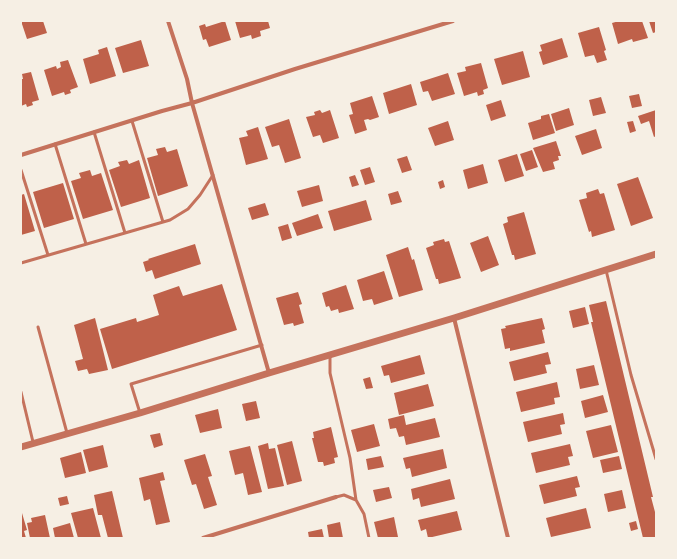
<!DOCTYPE html>
<style>
body{margin:0}
#map{position:relative;width:677px;height:559px;overflow:hidden;background:#f6efe4;font-family:"PT Sans",sans-serif}
canvas{display:block}
.frame{position:absolute;inset:0;border:22px solid #f6efe4;pointer-events:none}
</style>
<div id="map">
<canvas width="677" height="559"></canvas>
<div class="frame"></div>
</div>
<script>
const ctx = document.querySelector('canvas').getContext('2d');
ctx.lineJoin = 'round';
function paint(path, color) { ctx.fillStyle = color; ctx.fill(path, 'evenodd'); }
const poly = rows => new Path2D(rows.map(r => 'M' + r).join(''));
function stroke(path, color, width, dash) { ctx.strokeStyle = color; ctx.lineWidth = width; ctx.lineCap = dash ? 'butt' : 'round'; ctx.setLineDash(dash || []); ctx.stroke(path); }
paint(poly([
 [21,21,43,21,47,33,27,39],
 [225,21,231,40,209,47,206,39,203,40,199,26,205,24,206,27],
 [235,21,268,21,270,28,260,31,261,36,252,39,251,35,240,38],
 [619,21,642,21,648,38,633,42,632,39,618,44,612,23],
 [649,21,656,21,656,32,653,33],
 [599,27,606,50,604,51,607,60,597,63,594,55,585,57,578,33],
 [562,38,568,57,543,65,539,52,542,51,540,45],
 [141,40,149,66,123,73,115,48],
 [107,47,116,76,90,84,83,59,99,54,98,50],
 [523,51,530,77,502,85,494,59],
 [68,60,78,87,70,90,71,93,65,95,64,92,52,96,44,70,56,66,57,69,61,67,60,62],
 [481,63,488,88,483,90,484,94,478,96,477,92,464,96,457,73,466,71,465,67],
 [31,72,39,100,32,102,33,105,27,107,26,104,21,106,21,79,23,79,22,74],
 [448,73,455,94,432,101,428,91,423,92,420,82],
 [411,84,417,105,389,114,383,93],
 [639,94,642,106,632,108,629,96],
 [372,96,379,117,370,120,368,119,364,120,367,130,355,134,349,115,353,114,350,103],
 [601,97,606,113,593,116,589,100],
 [501,100,506,116,491,121,486,105],
 [569,108,574,125,556,131,551,114],
 [320,110,322,113,330,110,339,138,323,143,320,135,313,137,306,117,315,115,314,112],
 [656,110,656,136,654,137,649,121,641,124,638,116],
 [549,114,555,133,533,140,528,123,541,119,541,116],
 [289,119,301,158,285,163,279,145,272,147,265,127],
 [448,121,454,140,435,146,428,128],
 [633,121,636,131,630,133,627,122],
 [258,127,268,159,246,165,239,138,248,136,246,131],
 [596,129,602,148,582,155,575,136],
 [556,141,561,156,558,156,559,160,553,162,555,169,543,172,533,148],
 [165,147,167,152,177,149,188,186,158,196,147,158,158,155,156,149],
 [532,150,538,167,526,171,520,154],
 [517,154,524,176,505,182,498,160],
 [407,156,412,170,402,173,397,159],
 [127,160,129,164,139,160,150,198,121,207,109,170,120,166,118,162],
 [483,164,488,183,468,189,463,170],
 [370,167,375,182,365,185,360,170],
 [90,170,92,176,101,173,113,210,83,219,71,181,81,178,79,173],
 [355,175,359,185,352,187,349,177],
 [638,177,653,218,631,226,617,184],
 [443,180,445,187,440,189,438,182],
 [63,183,74,219,44,228,33,192],
 [319,185,323,201,302,207,297,191],
 [598,189,600,194,604,193,615,230,592,237,591,231,589,232,579,200,587,198,586,193],
 [398,191,402,202,391,205,388,194],
 [24,194,35,231,21,235,21,195],
 [366,200,372,220,334,231,328,211],
 [265,203,269,215,252,220,248,208],
 [524,212,536,254,515,260,514,255,512,255,503,224,508,222,507,217],
 [318,214,323,228,297,236,292,223],
 [288,224,292,238,282,241,278,227],
 [488,236,499,265,481,272,470,243],
 [444,239,445,242,449,241,461,278,439,284,438,279,436,279,426,248,434,245,433,242],
 [195,244,201,264,155,279,152,270,146,272,143,262,149,260,148,259],
 [408,247,412,260,414,259,423,290,399,297,386,255],
 [384,271,393,299,374,305,372,299,363,301,357,280],
 [222,284,237,330,112,369,100,329,136,318,137,322,159,315,153,295,179,286,183,296],
 [346,285,354,309,339,313,338,309,331,311,329,306,326,307,322,293],
 [298,292,302,304,299,305,304,323,294,326,293,323,284,325,276,298],
 [606,301,653,497,651,497,655,512,656,512,656,538,643,538,591,322,593,322,589,305],
 [585,307,589,324,573,328,569,311],
 [95,318,108,370,89,374,87,369,78,371,75,361,83,359,74,325],
 [542,318,545,329,542,330,545,343,510,351,510,348,505,349,501,329,506,328,505,326],
 [548,352,551,364,545,365,547,373,514,381,509,362],
 [420,355,425,374,391,383,389,375,384,376,381,366],
 [594,365,599,385,580,389,576,369],
 [370,377,373,388,366,389,363,379],
 [557,382,560,397,554,398,555,404,521,412,516,392],
 [428,384,434,406,399,415,394,393],
 [603,395,608,412,585,418,581,401],
 [256,401,260,418,246,421,242,404],
 [218,409,222,428,200,433,195,415],
 [563,413,565,424,560,425,562,434,528,442,523,422],
 [404,415,406,425,435,418,440,437,406,445,404,436,399,437,396,428,390,429,388,419],
 [374,424,380,446,357,452,351,430],
 [611,425,618,452,593,458,586,431],
 [331,427,338,457,334,458,335,463,324,466,323,462,318,462,312,438,314,438,313,432],
 [160,433,163,445,154,448,150,435],
 [292,441,302,481,287,485,277,445],
 [268,443,269,449,275,448,284,486,268,489,258,446],
 [570,444,573,456,568,457,570,465,536,473,531,453],
 [103,445,108,467,89,472,83,450],
 [250,446,262,492,248,495,243,473,235,475,229,451],
 [443,449,447,468,412,477,410,468,406,469,403,458],
 [81,452,86,473,65,478,60,458],
 [205,454,212,476,208,477,217,505,204,509,196,484,192,485,184,460],
 [381,456,384,467,368,470,366,459],
 [619,456,622,469,603,473,600,460],
 [163,472,165,480,160,481,170,522,156,525,150,499,144,501,139,478],
 [577,476,580,487,575,488,577,496,544,504,539,485],
 [450,479,455,499,421,507,419,498,413,500,411,489],
 [389,487,392,498,376,502,373,490],
 [622,490,626,508,608,512,604,494],
 [112,491,123,538,108,538,102,515,98,515,94,495],
 [67,496,69,504,60,506,58,498],
 [93,508,101,538,78,538,71,513],
 [586,508,591,528,551,537,546,518],
 [457,511,462,530,428,538,426,529,421,531,418,520],
 [21,513,22,513,27,530,24,531,26,538,21,538],
 [45,515,50,538,30,538,27,523,32,522,31,518],
 [394,517,398,537,378,538,374,522],
 [636,521,638,529,631,531,629,523],
 [340,522,343,538,329,538,327,525],
 [70,523,74,538,55,538,53,528],
 [322,529,324,538,309,538,308,532]
]), '#bf614a');
stroke(poly([
 [132,121,163,222],
 [94,132,125,233],
 [55,144,86,244],
 [21,170,48,255],
 [21,263,170,220,188,209,200,195,213,175],
 [606,270,631,375,656,459],
 [38,327,67,433],
 [330,356,330,373,350,458,356,500],
 [21,392,33,442],
 [140,413,131,384,262,345],
 [336,497,344,495,356,500,364,514,369,538]
]), '#c5725c', 3);
stroke(poly([
 [168,21,187,79,192,103,269,373],
 [21,155,162,111,192,103,295,69,453,21],
 [454,318,508,538],
 [203,538,336,497]
]), '#c5725c', 4);
stroke(poly([
 [21,447,140,413,269,373,454,318,656,254]
]), '#c5725c', 7);
</script>
